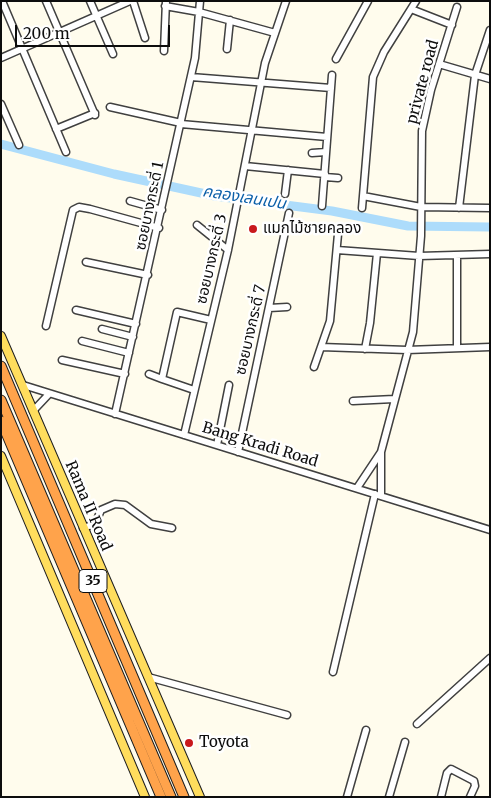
<!DOCTYPE html>
<meta charset="utf-8">
<style>
body{margin:0}
#map{position:relative;width:491px;height:798px;overflow:hidden;background:#fffced;font-family:Merriweather,serif}
canvas{display:block}
.frame{position:absolute;inset:0;border:2px solid #0d0d0d;pointer-events:none}
.scale{position:absolute;left:15px;top:25px;width:155px;height:22px;box-sizing:border-box;border:2px solid #0d0d0d;border-top:0;padding-left:6px;font-size:15px;line-height:18px;white-space:nowrap;color:#0d0d0d;-webkit-text-stroke:4px #fff;paint-order:stroke}
</style>
<div id="map">
<canvas width="491" height="798"></canvas>
<div class="frame"></div>
<div class="scale">200 m</div>
</div>
<script>
const ctx = document.querySelector('canvas').getContext('2d');
ctx.lineJoin = 'round';
const poly = rows => new Path2D(rows.map(r => 'M' + r).join(''));
function stroke(path, color, width, dash) { ctx.strokeStyle = color; ctx.lineWidth = width; ctx.lineCap = dash ? 'butt' : 'round'; ctx.setLineDash(dash || []); ctx.stroke(path); }
function label(font, color, halo, rows, align = 'center') {
  ctx.font = font + ' Merriweather,"Noto Sans Thai",serif'; ctx.lineWidth = 5; ctx.setLineDash([]); ctx.textBaseline = 'middle'; ctx.strokeStyle = halo; ctx.fillStyle = color; for (const [text, x, y, turn = 0] of rows) {
    ctx.save(); ctx.translate(x, y); ctx.rotate((+turn || 0) * Math.PI / 180); ctx.textAlign = isNaN(turn) ? turn : align; if (halo) ctx.strokeText(text, 0, 0); ctx.fillText(text, 0, 0); ctx.restore();
  }
}
stroke(poly([
 [1,144,114,174,215,196,332,211,408,226,490,227]
]), '#addcfb', 9);
const minor = poly([
 [2,1,66,152],
 [46,1,95,115],
 [90,1,113,54],
 [133,1,145,38],
 [165,6,199,12,275,33],
 [411,9,452,25],
 [227,49,230,20],
 [164,51,166,1],
 [1,58,130,1],
 [336,59,368,1],
 [439,64,490,79],
 [191,77,331,88],
 [1,104,19,145],
 [110,107,181,123],
 [181,124,327,137],
 [56,129,95,113],
 [312,153,326,152],
 [245,166,325,174],
 [325,177,338,178],
 [285,194,288,170],
 [363,196,421,207,490,208],
 [130,201,162,210],
 [322,206,332,75],
 [362,208,373,77,384,52,416,1],
 [459,208,475,75,490,30],
 [197,225,228,250],
 [337,250,419,256,490,254],
 [86,262,148,275],
 [269,308,287,307],
 [76,310,136,324],
 [46,326,73,210,79,207,90,209,159,228],
 [102,329,133,337],
 [82,341,129,353],
 [321,347,407,350,490,347],
 [457,348,457,255],
 [365,349,370,323,377,253],
 [62,360,125,374],
 [314,367,330,321,338,234],
 [149,374,162,379],
 [23,385,490,530],
 [194,390,162,379,177,312,211,320],
 [353,401,394,399],
 [33,411,49,394],
 [115,414,195,58,200,1],
 [184,435,228,250,265,63,286,1],
 [217,445,229,385],
 [238,452,289,213],
 [381,452,381,496],
 [357,488,381,452,413,332,421,236,422,131,431,90,457,7],
 [83,528,95,524,101,510,115,504,125,505,151,524,172,528],
 [333,672,375,494],
 [148,677,287,715],
 [417,724,490,658],
 [347,797,366,730],
 [389,797,405,742],
 [441,797,447,773,451,769,474,781,475,786,470,797]
]);
const major = poly([
 [1,336,200,797],
 [1,456,145,797]
]);
const highway = poly([
 [1,366,184,797],
 [1,400,171,797],
 [1,421,161,797]
]);
stroke(minor, '#404040', 9);
stroke(major, '#1e1e1e', 10);
stroke(highway, '#1e1e1e', 11);
stroke(minor, '#fff', 6);
stroke(major, '#ffdd5d', 8);
stroke(highway, '#ffa34b', 9);
for (const [x, y, r, color] of [
 [253,229,5,"#c9191c"],
 [189,743,5,"#c9191c"]
]) { const dot = new Path2D(); dot.arc(x, y, r, 0, 2 * Math.PI); ctx.fillStyle = color; ctx.fill(dot); stroke(dot, '#fff', 2); }
for (const [x, y, w] of [
 [93,581,28]
]) { const box = new Path2D(); box.roundRect(x - w / 2, y - 11.5, w, 23, 4); ctx.fillStyle = '#fff'; ctx.fill(box); stroke(box, '#0d0d0d', 1); }
label('bold 14px', '#0d0d0d', null, [
 ["35",93,581]
]);
label('15px', '#0d0d0d', '#fff', [
 ["private road",423,82,-75],
 ["ซอยบางกระดี่ 1",150,206,-78],
 ["ซอยบางกระดี่ 3",212,259,-77],
 ["ซอยบางกระดี่ 7",251,330,-77],
 ["Bang Kradi Road",260,445,17],
 ["Rama II Road",88,506,67]
]);
label('15px', '#0d0d0d', '#fff', [
 ["แมกไม้ชายคลอง",263,229],
 ["Toyota",199,743]
], 'left');
label('italic 16px', '#0c60a9', '#fff', [
 ["คลองเลนเปน",244,198,9]
]);
</script>
